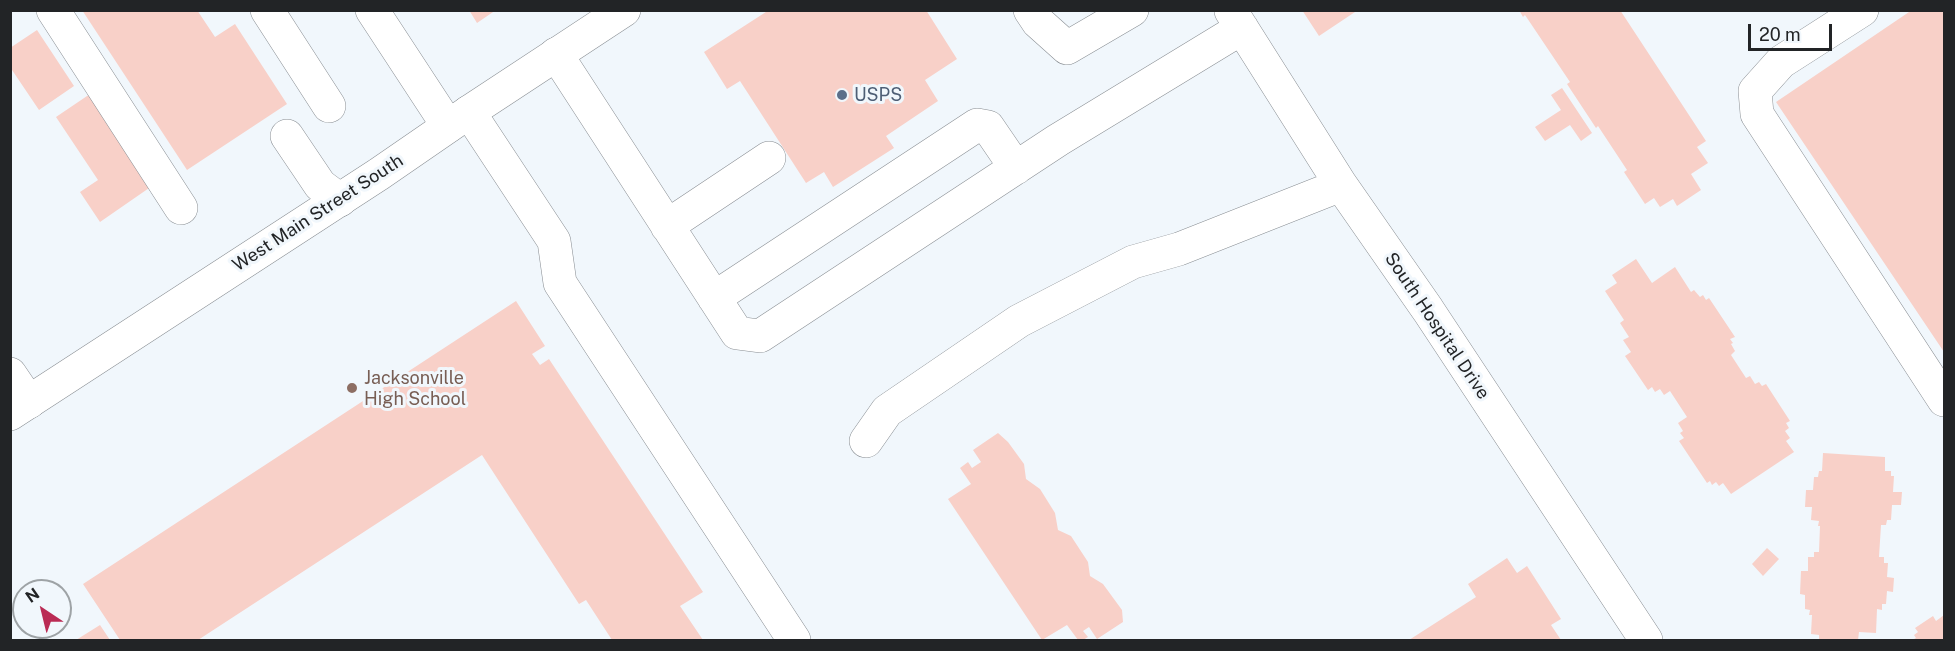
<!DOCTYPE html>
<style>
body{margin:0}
#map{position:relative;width:1955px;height:651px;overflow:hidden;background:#f1f7fc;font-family:"Public Sans",sans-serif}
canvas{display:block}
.frame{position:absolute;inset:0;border:12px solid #222426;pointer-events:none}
.north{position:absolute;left:12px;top:579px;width:60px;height:60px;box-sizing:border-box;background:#f1f7fc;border:2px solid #9ea3a6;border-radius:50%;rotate:325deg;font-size:16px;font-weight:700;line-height:24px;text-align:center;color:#222426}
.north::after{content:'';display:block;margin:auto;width:21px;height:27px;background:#ba2b54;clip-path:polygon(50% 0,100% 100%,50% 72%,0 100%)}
.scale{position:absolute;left:1748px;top:24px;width:84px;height:27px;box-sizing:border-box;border:3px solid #222426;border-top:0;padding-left:8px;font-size:18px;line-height:21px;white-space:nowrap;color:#222426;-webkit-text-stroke:4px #f1f7fc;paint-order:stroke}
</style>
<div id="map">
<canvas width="1955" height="651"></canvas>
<div class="frame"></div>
<div class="north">N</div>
<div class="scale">20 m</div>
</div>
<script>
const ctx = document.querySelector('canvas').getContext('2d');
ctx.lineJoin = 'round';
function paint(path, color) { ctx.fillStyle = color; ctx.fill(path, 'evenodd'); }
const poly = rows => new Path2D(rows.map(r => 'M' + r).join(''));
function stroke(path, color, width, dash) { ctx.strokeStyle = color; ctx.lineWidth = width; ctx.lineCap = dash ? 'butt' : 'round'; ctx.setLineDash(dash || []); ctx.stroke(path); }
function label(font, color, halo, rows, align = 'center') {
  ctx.font = font + ' "Public Sans",sans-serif'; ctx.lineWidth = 6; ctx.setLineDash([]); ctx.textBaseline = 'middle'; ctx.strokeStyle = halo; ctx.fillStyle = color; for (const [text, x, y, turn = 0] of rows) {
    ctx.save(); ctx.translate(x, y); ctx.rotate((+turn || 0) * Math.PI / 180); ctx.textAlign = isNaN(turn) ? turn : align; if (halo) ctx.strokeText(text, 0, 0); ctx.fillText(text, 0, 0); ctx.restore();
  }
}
paint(poly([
 [82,10,197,10,215,37,235,24,287,104,187,170],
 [469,10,496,10,477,23],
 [769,10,926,10,957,59,925,80,938,101,886,136,894,148,833,187,824,172,806,183,740,81,727,89,704,52],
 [1302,10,1358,10,1319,36],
 [1519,10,1620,10,1706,141,1697,147,1708,163,1691,174,1701,190,1677,206,1673,199,1660,207,1654,198,1645,204,1624,172,1627,170,1598,126,1596,128,1567,84,1570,82,1525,15,1523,17],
 [1912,10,1944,10,1944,352,1776,102],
 [37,30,74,86,39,110,10,67,10,48],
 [1562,88,1592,133,1581,141,1570,125,1545,141,1535,127,1561,110,1551,95],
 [90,94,152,186,100,222,80,192,98,180,56,117],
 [1636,259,1652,283,1675,267,1691,292,1694,290,1700,297,1703,295,1706,300,1709,298,1735,337,1730,339,1733,343,1731,344,1735,351,1731,355,1746,378,1750,376,1755,384,1759,382,1762,386,1766,384,1790,421,1786,423,1789,428,1785,431,1790,438,1786,441,1794,452,1731,494,1723,483,1719,486,1716,482,1712,485,1710,481,1707,483,1679,441,1684,438,1680,433,1683,431,1678,423,1687,417,1670,391,1664,395,1660,389,1655,392,1652,387,1648,390,1625,356,1631,352,1623,340,1629,337,1620,323,1624,320,1605,291,1617,283,1612,275],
 [516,301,545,346,532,354,540,365,549,359,703,592,680,606,703,640,612,640,586,600,579,604,482,455,198,640,120,640,83,584],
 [998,433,1008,442,1024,464,1026,479,1040,489,1055,513,1058,530,1071,536,1088,562,1090,576,1103,584,1122,610,1123,622,1097,639,1089,627,1083,631,1088,637,1083,640,1078,640,1067,625,1042,640,948,499,971,484,960,468,968,462,972,468,981,462,973,450],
 [1823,453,1885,457,1885,471,1891,471,1891,476,1894,476,1893,492,1902,492,1901,505,1892,505,1891,520,1887,520,1886,525,1881,525,1879,557,1884,557,1884,563,1888,563,1887,577,1894,578,1893,592,1887,591,1886,604,1882,604,1882,610,1877,609,1876,633,1859,632,1858,640,1819,640,1819,635,1811,634,1812,615,1809,615,1810,610,1805,609,1805,595,1800,594,1801,571,1808,571,1808,557,1814,557,1814,552,1819,552,1820,526,1818,526,1819,521,1811,520,1812,507,1805,507,1806,490,1813,490,1814,477,1818,477,1819,471,1822,471],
 [1767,548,1779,559,1763,576,1752,564],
 [1507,558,1517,573,1527,566,1561,619,1551,625,1561,640,1409,640,1476,597,1468,584],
 [1944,615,1944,640,1912,640,1916,638,1914,635,1918,632,1915,628,1933,616,1936,621],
 [100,625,110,640,76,640]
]), '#f8d0c8');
const minor = poly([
 [53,10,181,208],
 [267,10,329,106],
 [372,10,448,126],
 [1030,10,1038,22,1067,48,1132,10],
 [1862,10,1781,62,1755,91,1757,114,1944,400],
 [1231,11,1341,185,1428,310,1646,640],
 [556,54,737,333,760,336,1058,140,1242,28],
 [469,112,554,241,560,283,794,640],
 [287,136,320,185,340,200],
 [667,226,769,158],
 [714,298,977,125,988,127,1016,168],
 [10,374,29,402],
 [866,441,887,411,1019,321,1133,262,1179,249,1341,185]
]);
const major = poly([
 [10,414,379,174,469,112,624,10]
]);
stroke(minor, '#898e93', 34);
stroke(major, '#898e93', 34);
stroke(minor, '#fff', 33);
stroke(major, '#fff', 33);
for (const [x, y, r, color] of [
 [842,95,6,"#5c6f8a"],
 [352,388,6,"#8d6e63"]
]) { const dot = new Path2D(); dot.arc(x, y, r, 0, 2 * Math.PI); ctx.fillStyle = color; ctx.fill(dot); stroke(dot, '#f1f7fc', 2); }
label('18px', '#4e5e75', '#f1f7fc', [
 ["USPS",854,95]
], 'left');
label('18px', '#222426', '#f1f7fc', [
 ["West Main Street South",318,213,-33],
 ["South Hospital Drive",1437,326,56]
]);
label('18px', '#785e54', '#f1f7fc', [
 ["Jacksonville",364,378],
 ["High School",364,399]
], 'left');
</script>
